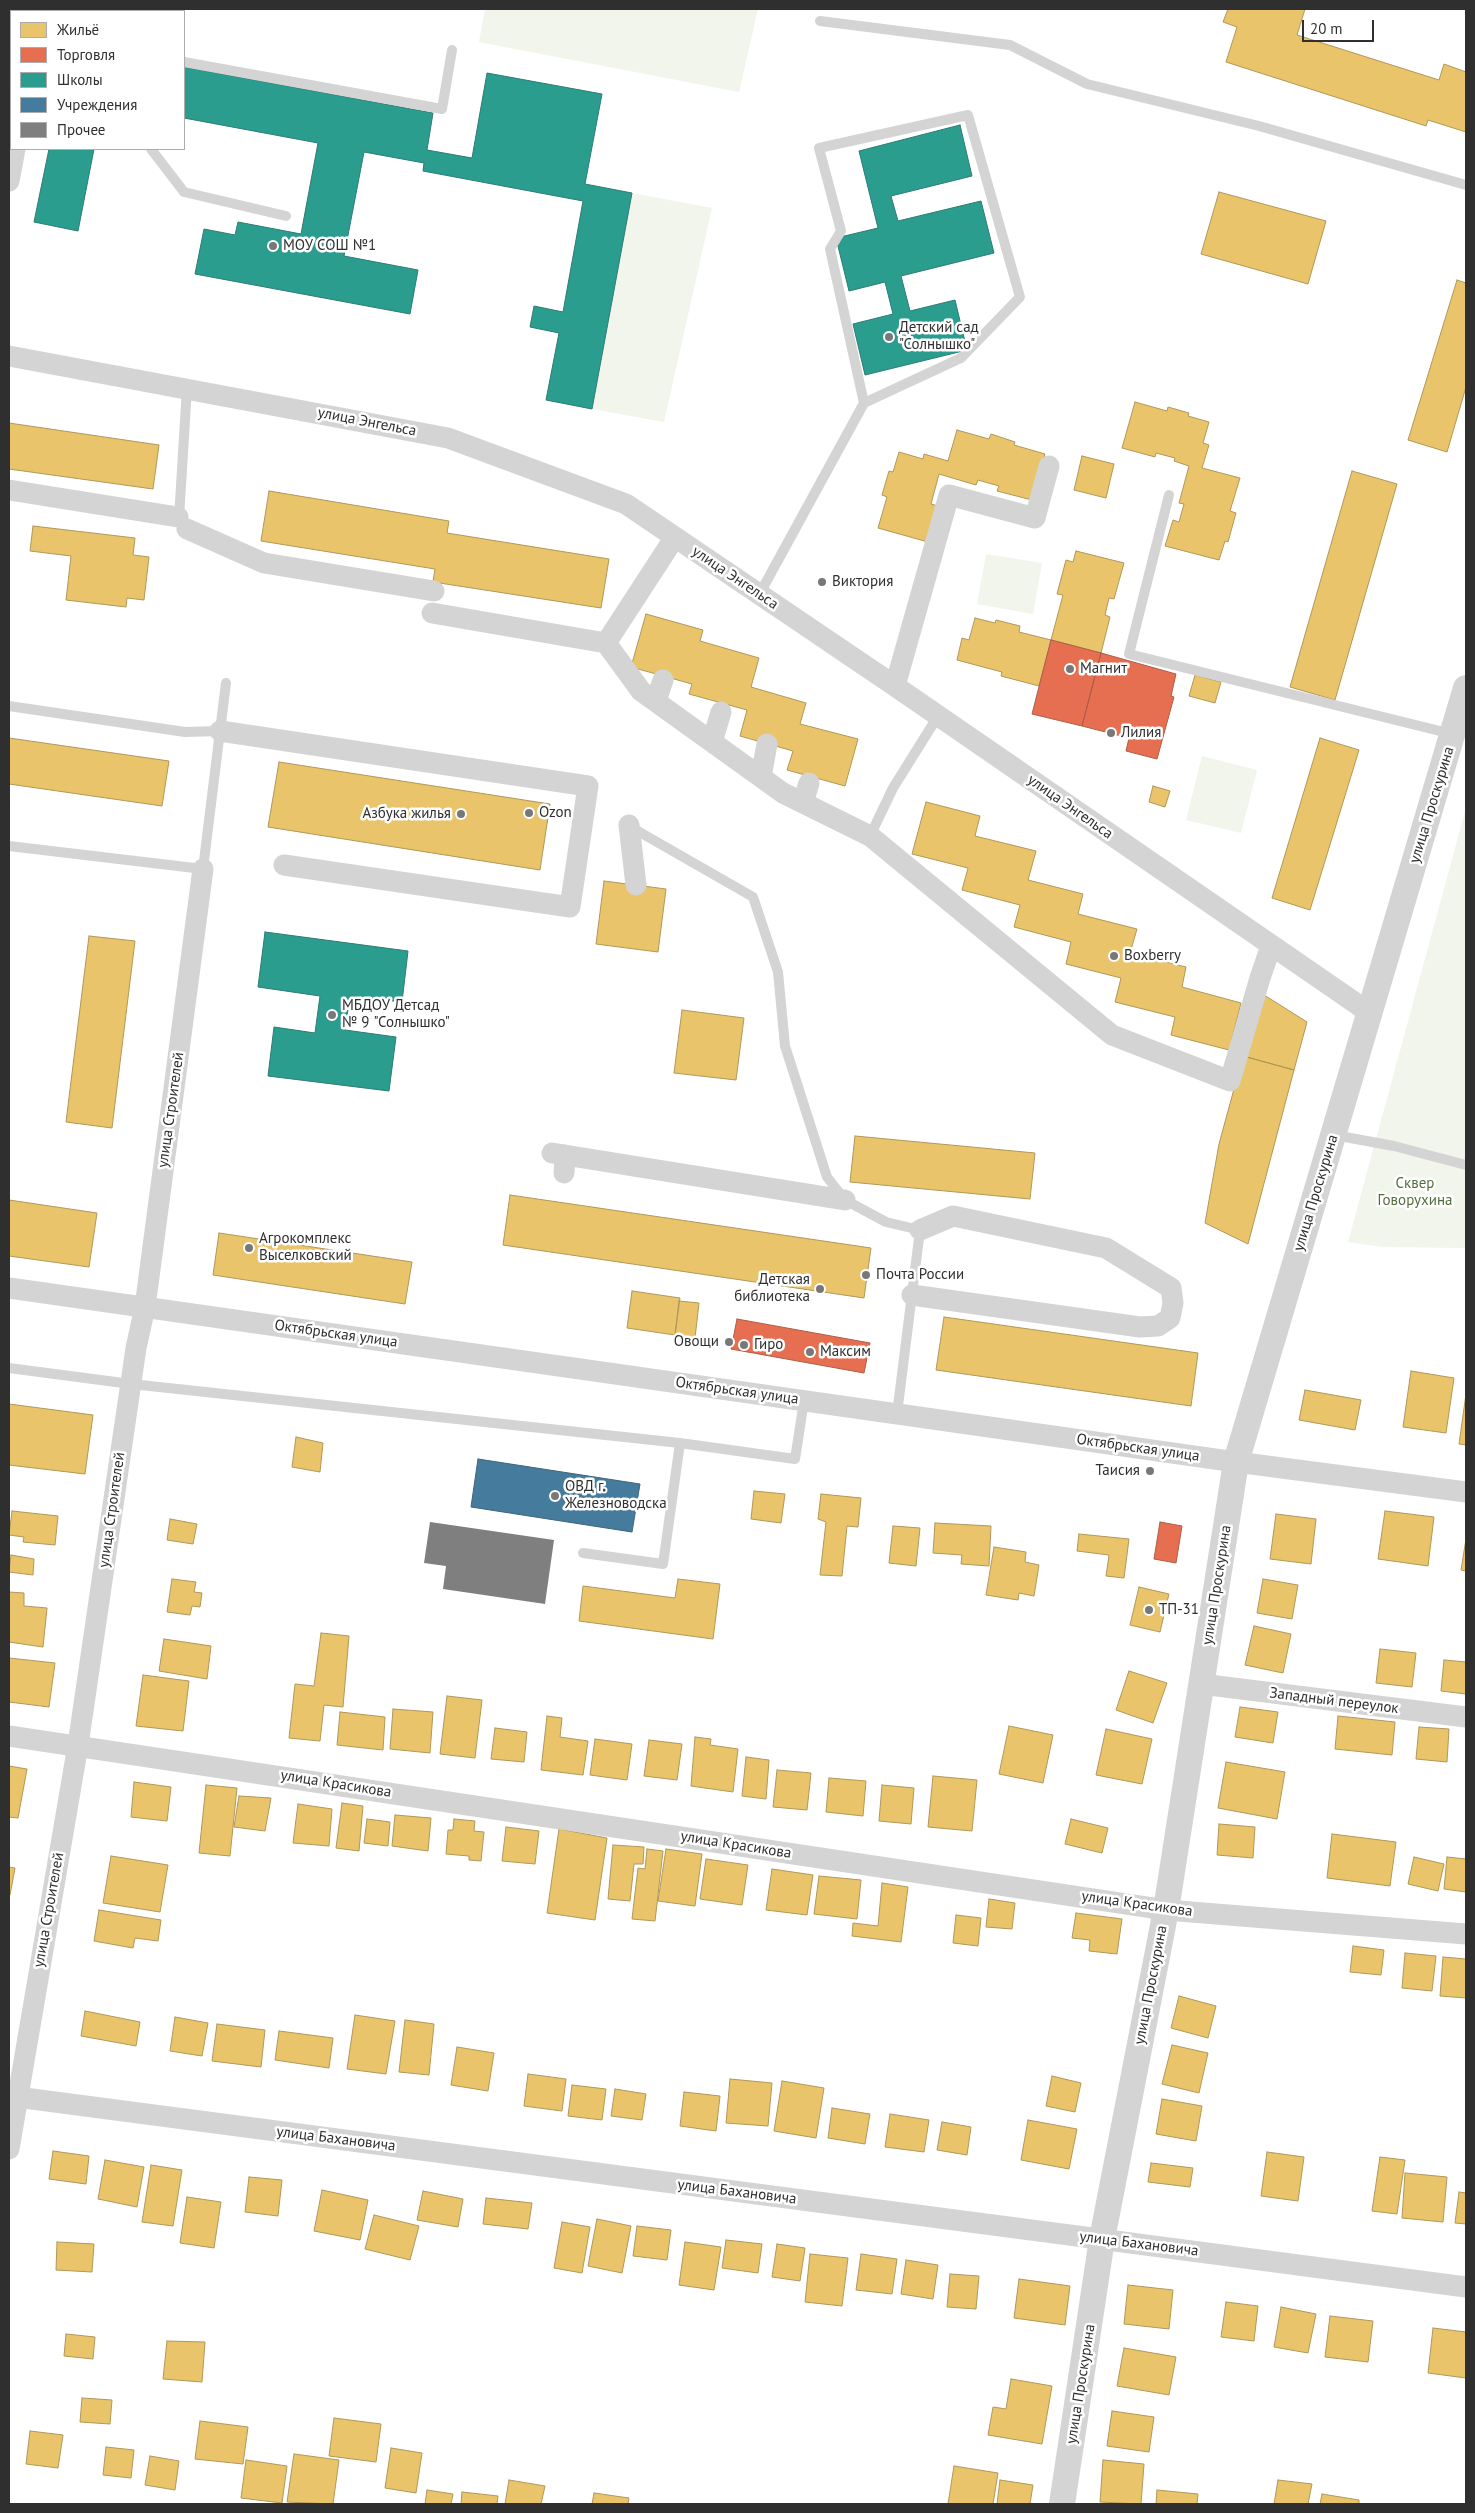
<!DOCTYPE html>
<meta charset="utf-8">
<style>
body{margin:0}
#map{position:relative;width:1475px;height:2513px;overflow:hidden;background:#fff;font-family:"PT Sans",sans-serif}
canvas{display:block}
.frame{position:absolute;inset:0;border:10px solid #2f2f2f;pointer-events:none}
.legend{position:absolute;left:10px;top:10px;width:175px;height:140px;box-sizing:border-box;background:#fff;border:1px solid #acacac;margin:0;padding:6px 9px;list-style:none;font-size:15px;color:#2f2f2f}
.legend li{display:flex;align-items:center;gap:10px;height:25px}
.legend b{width:25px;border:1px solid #acacac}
.scale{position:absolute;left:1302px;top:20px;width:72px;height:22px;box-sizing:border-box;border:2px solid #2f2f2f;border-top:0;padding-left:6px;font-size:15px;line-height:18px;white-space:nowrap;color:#2f2f2f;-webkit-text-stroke:4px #fff;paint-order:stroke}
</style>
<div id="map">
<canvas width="1475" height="2513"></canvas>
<div class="frame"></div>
<ul class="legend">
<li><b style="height:14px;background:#e9c46a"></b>Жильё</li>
<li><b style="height:14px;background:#e76f51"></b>Торговля</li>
<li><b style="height:14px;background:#2a9d8f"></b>Школы</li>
<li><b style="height:14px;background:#457b9d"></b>Учреждения</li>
<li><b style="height:14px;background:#7f7f7f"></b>Прочее</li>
</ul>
<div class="scale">20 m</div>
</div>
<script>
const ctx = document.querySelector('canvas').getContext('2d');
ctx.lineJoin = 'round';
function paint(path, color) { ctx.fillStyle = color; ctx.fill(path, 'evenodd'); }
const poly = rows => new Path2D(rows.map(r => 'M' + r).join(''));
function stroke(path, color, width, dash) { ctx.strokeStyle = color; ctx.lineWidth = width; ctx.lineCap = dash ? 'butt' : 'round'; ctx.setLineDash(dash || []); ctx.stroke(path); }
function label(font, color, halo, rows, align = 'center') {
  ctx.font = font + ' "PT Sans",sans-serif'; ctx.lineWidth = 5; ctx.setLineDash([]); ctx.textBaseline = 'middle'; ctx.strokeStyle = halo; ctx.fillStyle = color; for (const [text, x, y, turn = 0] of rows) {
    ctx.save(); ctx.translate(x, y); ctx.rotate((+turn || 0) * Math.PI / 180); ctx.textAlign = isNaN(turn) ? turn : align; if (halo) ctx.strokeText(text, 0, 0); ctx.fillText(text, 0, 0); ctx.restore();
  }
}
paint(poly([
 [485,9,758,9,739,92,479,42],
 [632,193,712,208,664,422,592,409],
 [986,554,1042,563,1033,614,977,604],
 [1202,756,1257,770,1241,833,1186,820],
 [1466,808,1466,1248,1382,1247,1348,1242]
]), '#f1f5ec');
const homes = poly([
 [1228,9,1305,9,1297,35,1439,80,1444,64,1466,72,1466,132,1428,120,1426,126,1226,62,1237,27,1223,22,1228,9],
 [1219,192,1326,221,1308,284,1201,254,1219,192],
 [1457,280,1466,283,1466,387,1447,452,1408,440,1457,280],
 [1135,402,1167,411,1168,407,1189,413,1188,416,1209,422,1203,443,1209,445,1202,468,1240,478,1230,511,1236,513,1228,542,1225,541,1219,560,1165,546,1173,520,1179,522,1184,504,1179,503,1189,466,1174,461,1175,458,1156,453,1155,457,1122,448,1135,402],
 [9,423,159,445,153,489,9,469,9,423],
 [957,430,989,439,991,434,1015,442,1014,445,1045,454,1032,500,997,491,999,486,978,480,976,485,939,474,931,504,938,506,928,542,878,528,887,497,882,495,889,471,893,472,899,452,923,459,924,454,948,461,957,430],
 [1082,456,1114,464,1106,498,1074,490,1082,456],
 [1352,471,1397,484,1335,700,1290,687,1352,471],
 [269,491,449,521,447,533,609,559,601,608,433,582,435,569,261,541,269,491],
 [33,526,135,538,133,555,149,557,144,600,127,598,126,607,66,600,71,556,30,551,33,526],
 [1076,551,1124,563,1114,599,1109,598,1105,615,1110,617,1101,653,1051,640,1063,595,1057,594,1066,560,1073,562,1076,551],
 [646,614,703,630,700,641,759,658,751,687,806,703,800,724,858,739,845,786,787,770,793,751,740,736,747,710,689,694,692,684,631,667,646,614],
 [975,618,995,623,996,620,1020,626,1019,632,1051,640,1039,686,1001,676,1002,672,957,660,962,638,969,640,975,618],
 [1195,675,1221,682,1215,703,1189,696,1195,675],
 [9,738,169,761,162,806,9,784,9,738],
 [1320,738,1359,750,1310,910,1272,898,1320,738],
 [279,762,550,804,540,870,268,827,279,762],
 [1153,786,1170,791,1165,807,1149,802,1153,786],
 [926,802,980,816,975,836,1036,851,1028,880,1083,894,1078,914,1137,929,1130,953,1186,967,1182,987,1241,1003,1229,1050,1171,1035,1175,1017,1115,1002,1121,978,1066,964,1071,942,1014,927,1020,905,962,890,968,868,912,854,926,802],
 [604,881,666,889,658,952,596,944,604,881],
 [89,936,135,941,112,1128,66,1122,89,936],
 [1261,993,1307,1022,1294,1070,1243,1056,1261,993],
 [682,1010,744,1018,736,1080,674,1073,682,1010],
 [1243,1056,1294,1070,1248,1244,1205,1223,1219,1144,1243,1056],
 [855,1136,1035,1153,1030,1199,850,1182,855,1136],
 [510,1195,871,1248,864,1298,503,1245,510,1195],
 [9,1200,97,1213,89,1267,9,1256,9,1200],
 [219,1233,412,1262,405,1304,213,1275,219,1233],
 [632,1291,680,1298,675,1335,627,1328,632,1291],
 [679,1301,699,1303,695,1338,675,1335,679,1301],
 [944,1317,1198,1353,1191,1406,936,1370,944,1317],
 [1411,1371,1454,1378,1446,1433,1403,1427,1411,1371],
 [1305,1390,1361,1400,1355,1430,1299,1420,1305,1390],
 [1466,1394,1466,1445,1459,1444,1466,1394],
 [9,1404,93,1415,85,1474,9,1465,9,1404],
 [296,1437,323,1443,320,1472,292,1467,296,1437],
 [754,1491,785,1494,781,1523,751,1519,754,1491],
 [821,1494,861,1498,858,1527,847,1526,842,1576,820,1575,826,1522,818,1519,821,1494],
 [12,1511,58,1516,55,1545,23,1542,24,1537,9,1535,12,1511],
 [1385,1511,1434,1517,1428,1566,1378,1559,1385,1511],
 [1276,1514,1316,1519,1311,1564,1270,1559,1276,1514],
 [170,1519,197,1524,193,1544,167,1540,170,1519],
 [935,1523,991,1526,989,1566,961,1564,962,1555,933,1553,935,1523],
 [893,1526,920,1528,916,1566,889,1563,893,1526],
 [1079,1534,1129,1539,1124,1578,1106,1576,1109,1555,1077,1551,1079,1534],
 [1466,1539,1466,1571,1461,1570,1466,1539],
 [994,1547,1026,1552,1025,1562,1039,1565,1034,1596,1019,1593,1018,1600,986,1595,994,1547],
 [11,1555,34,1559,33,1575,9,1572,11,1555],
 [172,1579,196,1582,194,1592,202,1593,200,1607,192,1606,190,1615,167,1612,172,1579],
 [678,1579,720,1584,713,1639,579,1621,583,1586,675,1598,678,1579],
 [1263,1579,1298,1585,1292,1619,1257,1613,1263,1579],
 [1139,1587,1169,1594,1160,1632,1130,1625,1139,1587],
 [9,1592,24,1593,24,1606,47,1608,43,1647,9,1642,9,1592],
 [1254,1626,1291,1634,1283,1673,1245,1665,1254,1626],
 [321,1633,349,1636,343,1707,324,1705,320,1741,289,1738,295,1684,314,1686,321,1633],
 [164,1639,211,1646,207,1679,159,1671,164,1639],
 [1380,1649,1416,1653,1412,1687,1376,1683,1380,1649],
 [9,1658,55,1663,49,1707,9,1702,9,1658],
 [1444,1660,1466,1662,1466,1694,1441,1691,1444,1660],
 [1129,1671,1167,1683,1153,1723,1116,1710,1129,1671],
 [143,1675,189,1681,183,1731,136,1726,143,1675],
 [447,1696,482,1700,475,1758,440,1754,447,1696],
 [1240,1707,1278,1712,1273,1743,1235,1737,1240,1707],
 [393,1709,433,1712,430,1753,390,1749,393,1709],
 [340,1712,385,1717,383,1750,337,1745,340,1712],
 [547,1716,562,1718,560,1737,588,1741,583,1775,541,1770,547,1716],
 [1338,1716,1395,1722,1392,1755,1335,1749,1338,1716],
 [1009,1726,1053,1735,1043,1783,999,1774,1009,1726],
 [1419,1727,1449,1729,1447,1762,1416,1759,1419,1727],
 [495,1728,527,1732,524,1762,491,1759,495,1728],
 [1106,1729,1152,1739,1142,1784,1096,1775,1106,1729],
 [695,1737,711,1739,710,1745,738,1749,733,1792,691,1786,695,1737],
 [595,1739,632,1744,627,1780,590,1775,595,1739],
 [649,1740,682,1744,677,1780,644,1776,649,1740],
 [746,1757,769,1760,766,1799,742,1796,746,1757],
 [1226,1762,1285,1772,1277,1819,1218,1808,1226,1762],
 [9,1766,27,1769,18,1818,9,1817,9,1766],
 [777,1770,811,1773,807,1810,773,1807,777,1770],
 [933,1776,977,1780,972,1831,928,1827,933,1776],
 [829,1778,866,1781,863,1816,826,1812,829,1778],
 [134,1782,171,1787,167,1821,131,1817,134,1782],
 [206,1785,237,1788,230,1856,199,1853,206,1785],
 [882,1785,914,1788,911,1824,879,1821,882,1785],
 [239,1796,271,1798,265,1831,234,1827,239,1796],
 [342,1803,363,1806,359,1851,336,1848,342,1803],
 [298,1804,332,1809,329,1846,293,1843,298,1804],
 [395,1815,431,1818,428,1851,392,1846,395,1815],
 [367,1819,390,1822,388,1846,364,1843,367,1819],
 [454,1819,475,1821,474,1831,484,1832,481,1861,469,1860,469,1856,446,1854,448,1830,453,1830,454,1819],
 [1071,1819,1108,1828,1102,1853,1065,1844,1071,1819],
 [1219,1824,1255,1827,1253,1858,1217,1855,1219,1824],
 [506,1827,539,1831,535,1864,502,1861,506,1827],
 [559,1829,607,1838,595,1920,547,1913,559,1829],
 [1332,1834,1396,1842,1390,1886,1327,1878,1332,1834],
 [613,1845,644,1847,643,1864,634,1864,630,1901,608,1899,613,1845],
 [647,1849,663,1851,655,1921,632,1919,638,1868,645,1869,647,1849],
 [666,1849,702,1854,695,1906,658,1901,666,1849],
 [111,1856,168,1865,160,1912,103,1903,111,1856],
 [1414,1857,1444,1864,1438,1891,1408,1884,1414,1857],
 [1447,1857,1466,1859,1466,1892,1444,1889,1447,1857],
 [706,1859,748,1865,742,1905,700,1899,706,1859],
 [9,1867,15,1868,10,1895,9,1894,9,1867],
 [772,1869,813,1875,807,1915,766,1910,772,1869],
 [819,1876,861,1880,857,1919,814,1914,819,1876],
 [882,1883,908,1887,901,1942,852,1936,853,1923,878,1926,882,1883],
 [989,1899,1015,1903,1012,1929,986,1927,989,1899],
 [99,1910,161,1920,158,1941,135,1938,133,1948,94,1941,99,1910],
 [1076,1913,1122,1919,1117,1954,1089,1951,1090,1940,1072,1938,1076,1913],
 [956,1915,981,1918,978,1946,953,1943,956,1915],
 [1353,1946,1384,1950,1381,1975,1350,1972,1353,1946],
 [1405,1953,1436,1956,1432,1991,1402,1988,1405,1953],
 [1443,1957,1466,1959,1466,1998,1440,1996,1443,1957],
 [1179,1996,1216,2006,1208,2038,1171,2028,1179,1996],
 [85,2011,140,2022,136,2046,81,2036,85,2011],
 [355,2015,395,2021,386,2074,347,2069,355,2015],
 [175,2017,208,2023,202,2056,170,2051,175,2017],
 [405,2020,434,2024,429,2075,399,2072,405,2020],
 [217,2024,265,2030,261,2067,212,2061,217,2024],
 [279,2031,333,2038,329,2068,275,2060,279,2031],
 [1172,2045,1208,2053,1199,2093,1162,2084,1172,2045],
 [457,2047,494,2053,488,2091,451,2085,457,2047],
 [528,2074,566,2079,562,2111,524,2106,528,2074],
 [1052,2076,1081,2083,1075,2112,1046,2106,1052,2076],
 [730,2079,772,2083,768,2126,726,2123,730,2079],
 [782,2081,824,2088,816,2138,774,2131,782,2081],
 [572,2085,606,2089,602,2120,568,2116,572,2085],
 [615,2089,646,2094,642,2120,611,2116,615,2089],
 [684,2092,720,2096,716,2131,680,2126,684,2092],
 [1162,2099,1202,2106,1196,2141,1156,2134,1162,2099],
 [832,2108,870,2114,865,2144,828,2138,832,2108],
 [890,2114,929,2120,924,2152,885,2147,890,2114],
 [1028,2120,1077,2129,1069,2169,1021,2160,1028,2120],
 [942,2122,971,2127,967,2155,937,2150,942,2122],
 [53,2151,89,2156,86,2184,49,2179,53,2151],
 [1267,2152,1304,2157,1298,2201,1261,2196,1267,2152],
 [1380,2157,1405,2160,1397,2214,1372,2211,1380,2157],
 [105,2160,144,2167,137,2207,98,2199,105,2160],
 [1151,2163,1193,2168,1190,2187,1148,2182,1151,2163],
 [151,2165,182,2170,173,2226,142,2222,151,2165],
 [1405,2173,1447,2177,1443,2222,1402,2218,1405,2173],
 [249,2177,282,2180,278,2216,245,2212,249,2177],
 [322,2190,368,2200,360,2240,314,2231,322,2190],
 [423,2191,463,2199,458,2227,417,2220,423,2191],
 [1459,2192,1466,2193,1466,2224,1455,2223,1459,2192],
 [187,2197,221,2202,214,2248,180,2243,187,2197],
 [486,2198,532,2203,528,2229,483,2224,486,2198],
 [374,2215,419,2226,410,2260,365,2249,374,2215],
 [597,2219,631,2226,622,2273,588,2266,597,2219],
 [562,2222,590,2227,582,2273,554,2268,562,2222],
 [637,2226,671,2230,667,2260,633,2256,637,2226],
 [726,2240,762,2244,758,2273,722,2268,726,2240],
 [57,2242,94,2244,92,2272,56,2270,57,2242],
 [685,2242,721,2247,714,2290,679,2285,685,2242],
 [777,2244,805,2248,800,2281,772,2277,777,2244],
 [810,2254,848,2258,842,2306,805,2302,810,2254],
 [861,2254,897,2259,892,2294,856,2290,861,2254],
 [906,2260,938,2265,933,2299,901,2294,906,2260],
 [950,2274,979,2276,976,2309,947,2307,950,2274],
 [1019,2279,1070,2286,1065,2325,1014,2318,1019,2279],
 [1128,2285,1173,2290,1169,2329,1124,2324,1128,2285],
 [1226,2302,1258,2306,1254,2341,1221,2337,1226,2302],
 [1281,2307,1316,2314,1308,2353,1274,2347,1281,2307],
 [1330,2316,1373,2321,1368,2362,1325,2357,1330,2316],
 [1433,2328,1466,2332,1466,2378,1428,2373,1433,2328],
 [66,2334,95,2337,93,2359,64,2356,66,2334],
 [167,2341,205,2342,202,2382,163,2379,167,2341],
 [1124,2348,1176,2357,1169,2395,1117,2386,1124,2348],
 [1011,2379,1052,2386,1042,2444,988,2435,993,2407,1006,2409,1011,2379],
 [82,2398,112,2400,110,2424,80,2422,82,2398],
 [1112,2411,1154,2417,1149,2452,1107,2446,1112,2411],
 [334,2418,381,2424,376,2462,329,2456,334,2418],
 [200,2421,248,2427,243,2464,195,2459,200,2421],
 [30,2431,63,2435,58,2468,26,2464,30,2431],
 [106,2447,134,2450,131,2478,103,2475,106,2447],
 [391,2448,422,2453,416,2493,385,2488,391,2448],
 [294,2454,339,2460,333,2504,287,2502,294,2454],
 [150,2456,179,2461,175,2490,145,2485,150,2456],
 [246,2460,287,2466,282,2503,241,2498,246,2460],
 [1103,2460,1144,2464,1141,2504,1100,2502,1103,2460],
 [954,2466,998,2473,993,2504,948,2504,954,2466],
 [509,2480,545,2486,541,2504,505,2504,509,2480],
 [1000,2480,1033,2485,1030,2504,997,2504,1000,2480],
 [1278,2480,1312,2484,1308,2504,1274,2504,1278,2480],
 [427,2490,453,2494,451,2504,425,2504,427,2490],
 [1157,2490,1198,2494,1197,2504,1156,2504,1157,2490],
 [462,2492,498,2496,497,2504,461,2504,462,2492],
 [594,2493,629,2498,628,2504,592,2504,594,2493],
 [1322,2494,1359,2500,1359,2504,1320,2504,1322,2494]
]);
paint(homes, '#e9c46a');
stroke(homes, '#b19758', 1);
const shops = poly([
 [1051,640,1101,653,1082,726,1032,714,1051,640],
 [1101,653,1176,674,1171,696,1174,697,1157,759,1126,751,1129,738,1082,726,1101,653],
 [737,1319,870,1343,864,1373,731,1349,737,1319],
 [1160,1522,1182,1526,1176,1563,1154,1559,1160,1522]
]);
paint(shops, '#e76f51');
stroke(shops, '#b05c47', 1);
const schools = poly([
 [184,67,433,113,427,150,472,158,487,73,602,94,585,184,632,193,592,409,546,400,559,333,530,327,534,306,563,312,583,201,423,171,424,163,364,152,344,256,418,270,410,314,195,274,204,229,235,235,238,222,301,234,318,143,184,118,184,67],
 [960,125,972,176,891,196,898,221,981,201,994,253,901,276,910,311,955,300,967,350,865,375,853,324,893,314,885,282,849,291,836,238,878,228,859,151,960,125],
 [49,149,94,149,78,231,34,222,49,149],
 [265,932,408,951,402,1002,350,996,345,1030,396,1037,389,1091,268,1076,274,1027,315,1033,320,996,258,987,265,932]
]);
paint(schools, '#2a9d8f');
stroke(schools, '#2c7c72', 1);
const public = poly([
 [478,1459,640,1484,632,1532,471,1507,478,1459]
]);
paint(public, '#457b9d');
stroke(public, '#3e647c', 1);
paint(poly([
 [70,9,128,9,127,11,70,11],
 [430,1522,554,1540,545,1604,443,1589,446,1566,424,1563]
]), '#7f7f7f');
stroke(poly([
 [820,21,1010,45,1087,84,1259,126,1466,185],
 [184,62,442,109,452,50],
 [151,149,184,192,286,216],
 [1169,495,1129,654,1452,734],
 [179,518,187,388],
 [759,595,864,403,830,249,841,231,819,148,968,115,1020,297,961,358,864,403],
 [9,706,185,732,220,731,203,869,9,846],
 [220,731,226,683],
 [629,826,753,897,778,972,785,1046,827,1177,845,1200,886,1222,920,1230,897,1414],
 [870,836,893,788,938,716],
 [1334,1135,1394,1146,1466,1165],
 [9,1368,131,1384,680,1443],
 [583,1553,663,1564,680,1443,795,1459,804,1401]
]), '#d4d4d4', 10);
stroke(poly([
 [36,11,36,9],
 [9,181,15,149],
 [9,356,448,438,626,504,895,686,1370,1013],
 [9,490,178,517],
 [187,529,264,563,434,591],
 [432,613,606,643,675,537],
 [606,643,641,691,783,793,870,836,1112,1035,1230,1081,1260,978,1271,946],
 [895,686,949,495,1035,518,1049,466],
 [656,701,663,680],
 [220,731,588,786,570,907,284,865],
 [712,742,721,712],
 [761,777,767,744],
 [803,803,809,783],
 [629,825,636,885],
 [552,1153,845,1200],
 [564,1173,565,1155],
 [9,1288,1236,1462,1466,1492],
 [912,1295,1140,1327,1158,1326,1170,1318,1173,1303,1171,1288,1106,1248,953,1216,920,1230],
 [1201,1684,1466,1717],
 [9,1736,1166,1910,1466,1934],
 [9,2096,1466,2287],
 [9,2149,78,1745,136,1348,145,1307,203,869]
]), '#d4d4d4', 21);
stroke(poly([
 [1062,2504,1102,2239,1166,1910,1236,1462,1466,688]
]), '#d4d4d4', 26);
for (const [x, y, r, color] of [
 [273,246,5,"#787878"],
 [889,337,5,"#787878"],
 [822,582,5,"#787878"],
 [1070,669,5,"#787878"],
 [1111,733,5,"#787878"],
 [529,813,5,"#787878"],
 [461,814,5,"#787878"],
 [1114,956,5,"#787878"],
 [332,1015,5,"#787878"],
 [249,1248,5,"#787878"],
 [866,1275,5,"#787878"],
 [820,1289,5,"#787878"],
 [729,1342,5,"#787878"],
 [744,1345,5,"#787878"],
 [810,1352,5,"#787878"],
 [1150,1471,5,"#787878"],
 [555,1496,5,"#787878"],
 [1149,1610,5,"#787878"]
]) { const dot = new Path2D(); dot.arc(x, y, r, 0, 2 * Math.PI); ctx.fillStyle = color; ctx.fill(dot); stroke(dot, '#fff', 2); }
label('15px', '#2f2f2f', '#fff', [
 ["МОУ СОШ №1",283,246],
 ["Детский сад",899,328],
 ["\"Солнышко\"",899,345],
 ["Виктория",832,582],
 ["Магнит",1080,669],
 ["Лилия",1121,733],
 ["Ozon",539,813],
 ["Азбука жилья",451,814,"right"],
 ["Boxberry",1124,956],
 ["МБДОУ Детсад",342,1006],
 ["№ 9 \"Солнышко\"",342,1023],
 ["Агрокомплекс",259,1239],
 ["Выселковский",259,1256],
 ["Почта России",876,1275],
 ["Детская",810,1280,"right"],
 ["библиотека",810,1297,"right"],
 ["Овощи",719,1342,"right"],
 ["Гиро",754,1345],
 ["Максим",820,1352],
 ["Таисия",1140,1471,"right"],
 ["ОВД г.",565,1487],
 ["Железноводска",565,1504],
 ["ТП-31",1159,1610]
], 'left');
label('15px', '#2f2f2f', '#fff', [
 ["улица Энгельса",367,422,11],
 ["улица Энгельса",735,578,34],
 ["улица Проскурина",1432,805,-73],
 ["улица Энгельса",1070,807,35],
 ["улица Строителей",171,1110,-82],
 ["улица Проскурина",1316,1193,-73],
 ["Октябрьская улица",336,1334,8],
 ["Октябрьская улица",737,1391,8],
 ["Октябрьская улица",1138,1448,8],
 ["улица Строителей",112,1510,-82],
 ["улица Проскурина",1217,1585,-81],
 ["Западный переулок",1334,1701,7],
 ["улица Красикова",336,1784,9],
 ["улица Красикова",736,1845,9],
 ["улица Красикова",1137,1904,8],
 ["улица Строителей",49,1910,-80],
 ["улица Проскурина",1151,1985,-79],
 ["улица Бахановича",336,2139,7],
 ["улица Бахановича",737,2192,7],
 ["улица Бахановича",1139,2244,7],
 ["улица Проскурина",1081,2384,-81]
]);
label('15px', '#526e3a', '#fff', [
 ["Сквер",1415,1184],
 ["Говорухина",1415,1201]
]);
</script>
